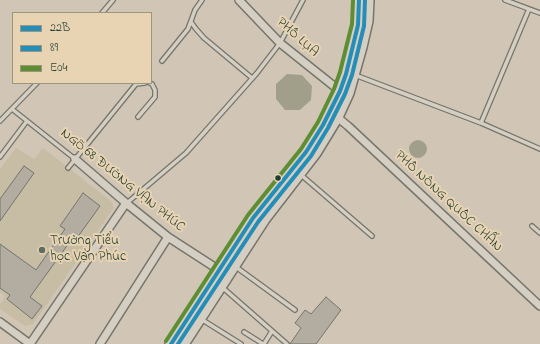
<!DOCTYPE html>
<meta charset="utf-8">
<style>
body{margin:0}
#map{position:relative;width:540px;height:344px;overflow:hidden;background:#d1c6b5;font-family:"Indie Flower",sans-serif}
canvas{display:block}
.legend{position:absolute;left:12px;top:12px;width:140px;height:72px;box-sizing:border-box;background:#e8d3b2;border:1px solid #989780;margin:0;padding:5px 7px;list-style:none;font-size:12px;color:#1f3d34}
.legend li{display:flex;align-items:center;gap:8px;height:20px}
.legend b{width:20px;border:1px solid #989780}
</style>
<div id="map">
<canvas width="540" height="344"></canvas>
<ul class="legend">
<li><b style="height:5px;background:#248eb8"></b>22B</li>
<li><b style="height:5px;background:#248eb8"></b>89</li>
<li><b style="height:5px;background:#5e8d32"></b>E04</li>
</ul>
</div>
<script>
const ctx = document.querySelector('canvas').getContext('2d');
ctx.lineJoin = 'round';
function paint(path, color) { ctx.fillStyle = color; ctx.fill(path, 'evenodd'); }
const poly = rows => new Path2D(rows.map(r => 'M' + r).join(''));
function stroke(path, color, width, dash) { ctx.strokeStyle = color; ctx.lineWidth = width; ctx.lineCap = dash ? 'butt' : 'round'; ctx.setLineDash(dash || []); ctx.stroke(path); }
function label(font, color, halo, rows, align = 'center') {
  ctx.font = font + ' "Indie Flower",sans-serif'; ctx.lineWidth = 4; ctx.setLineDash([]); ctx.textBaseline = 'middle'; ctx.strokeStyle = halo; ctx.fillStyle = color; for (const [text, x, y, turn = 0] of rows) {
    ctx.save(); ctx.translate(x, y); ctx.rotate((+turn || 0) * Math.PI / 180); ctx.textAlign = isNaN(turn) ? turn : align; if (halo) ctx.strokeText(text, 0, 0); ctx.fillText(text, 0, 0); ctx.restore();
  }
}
paint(poly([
 [16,148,34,159,43,148,112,202,114,208,33,324,25,326,0,309,0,305,5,296,0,292,0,169]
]), '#c7bca4');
paint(poly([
 [287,74,302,75,312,86,311,100,300,110,285,110,276,99,276,84],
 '409 149a9 9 0 1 1 18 0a9 9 0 1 1-18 0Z'
]), '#a19f8a');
const building = poly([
 [24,166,34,173,0,221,0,199,24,166],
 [83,193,100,206,77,238,74,236,30,297,42,306,32,319,7,299,10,295,0,288,0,244,36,270,65,229,60,226,83,193],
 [326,297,341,310,316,344,290,344,301,328,295,323,305,310,311,314,326,297]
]);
paint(building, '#b2ada0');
stroke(building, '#75756c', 1);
const service = poly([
 [505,0,540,13],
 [529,9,481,123,540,149],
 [102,13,113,0],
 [191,22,196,29,204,38,252,78],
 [162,61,188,29,195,10,202,0],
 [355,75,481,123],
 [12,109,75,159],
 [138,117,155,97,155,90,152,84,150,83],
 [0,121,37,83],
 [0,157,27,121],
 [68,168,136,84,145,83],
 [300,174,372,236],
 [127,203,186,153,257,73,280,43,303,0],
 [532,226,540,233],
 [236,267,295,310],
 [222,287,287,344],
 [201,319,241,344],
 [244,332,263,344],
 [264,344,272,331]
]);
const minor = poly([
 [239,0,280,43,340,91],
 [337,117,348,126,540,306],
 [75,159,126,203,168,237,219,270],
 [0,322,30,344],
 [30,344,126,203],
 [100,344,168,237]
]);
const primary = poly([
 [171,344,253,218,306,152,323,125,340,91,346,74,358,25,359,0],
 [183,344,264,219,315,153,337,117,348,93,361,47,367,21,368,0]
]);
stroke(service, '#75756c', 6);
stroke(minor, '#75756c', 10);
stroke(primary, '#75756c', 14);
stroke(service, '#d5cec2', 3.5);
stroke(minor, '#d5cec2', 7);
stroke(primary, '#d5cec2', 11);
stroke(poly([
 [171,344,253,218,306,152,323,125,340,91,346,74,358,25,359,0]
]), '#248eb8', 4);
stroke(poly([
 [178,344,258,222,311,156,328,128,345,94,352,75,364,26,365,0]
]), '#248eb8', 4);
stroke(poly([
 [166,341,248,215,301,149,318,122,334,89,340,72,352,24,353,0]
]), '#5e8d32', 4);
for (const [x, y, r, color] of [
 [278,178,3.5,"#1f3d34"],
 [42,250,4,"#5d6d61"]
]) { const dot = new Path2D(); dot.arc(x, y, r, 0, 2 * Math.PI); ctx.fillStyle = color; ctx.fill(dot); stroke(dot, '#e8d3b2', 1.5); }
label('14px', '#1f3d34', '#e8d3b2', [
 ["PHỐ LỤA",297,38,42],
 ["NGÕ 68 ĐƯỜNG VẠN PHÚC",122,181,39],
 ["PHỐ NÔNG QUỐC CHẤN",448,202,43]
]);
label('14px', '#1f3d34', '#e8d3b2', [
 ["Trường Tiểu",50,242],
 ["học Vạn Phúc",50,258]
], 'left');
</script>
